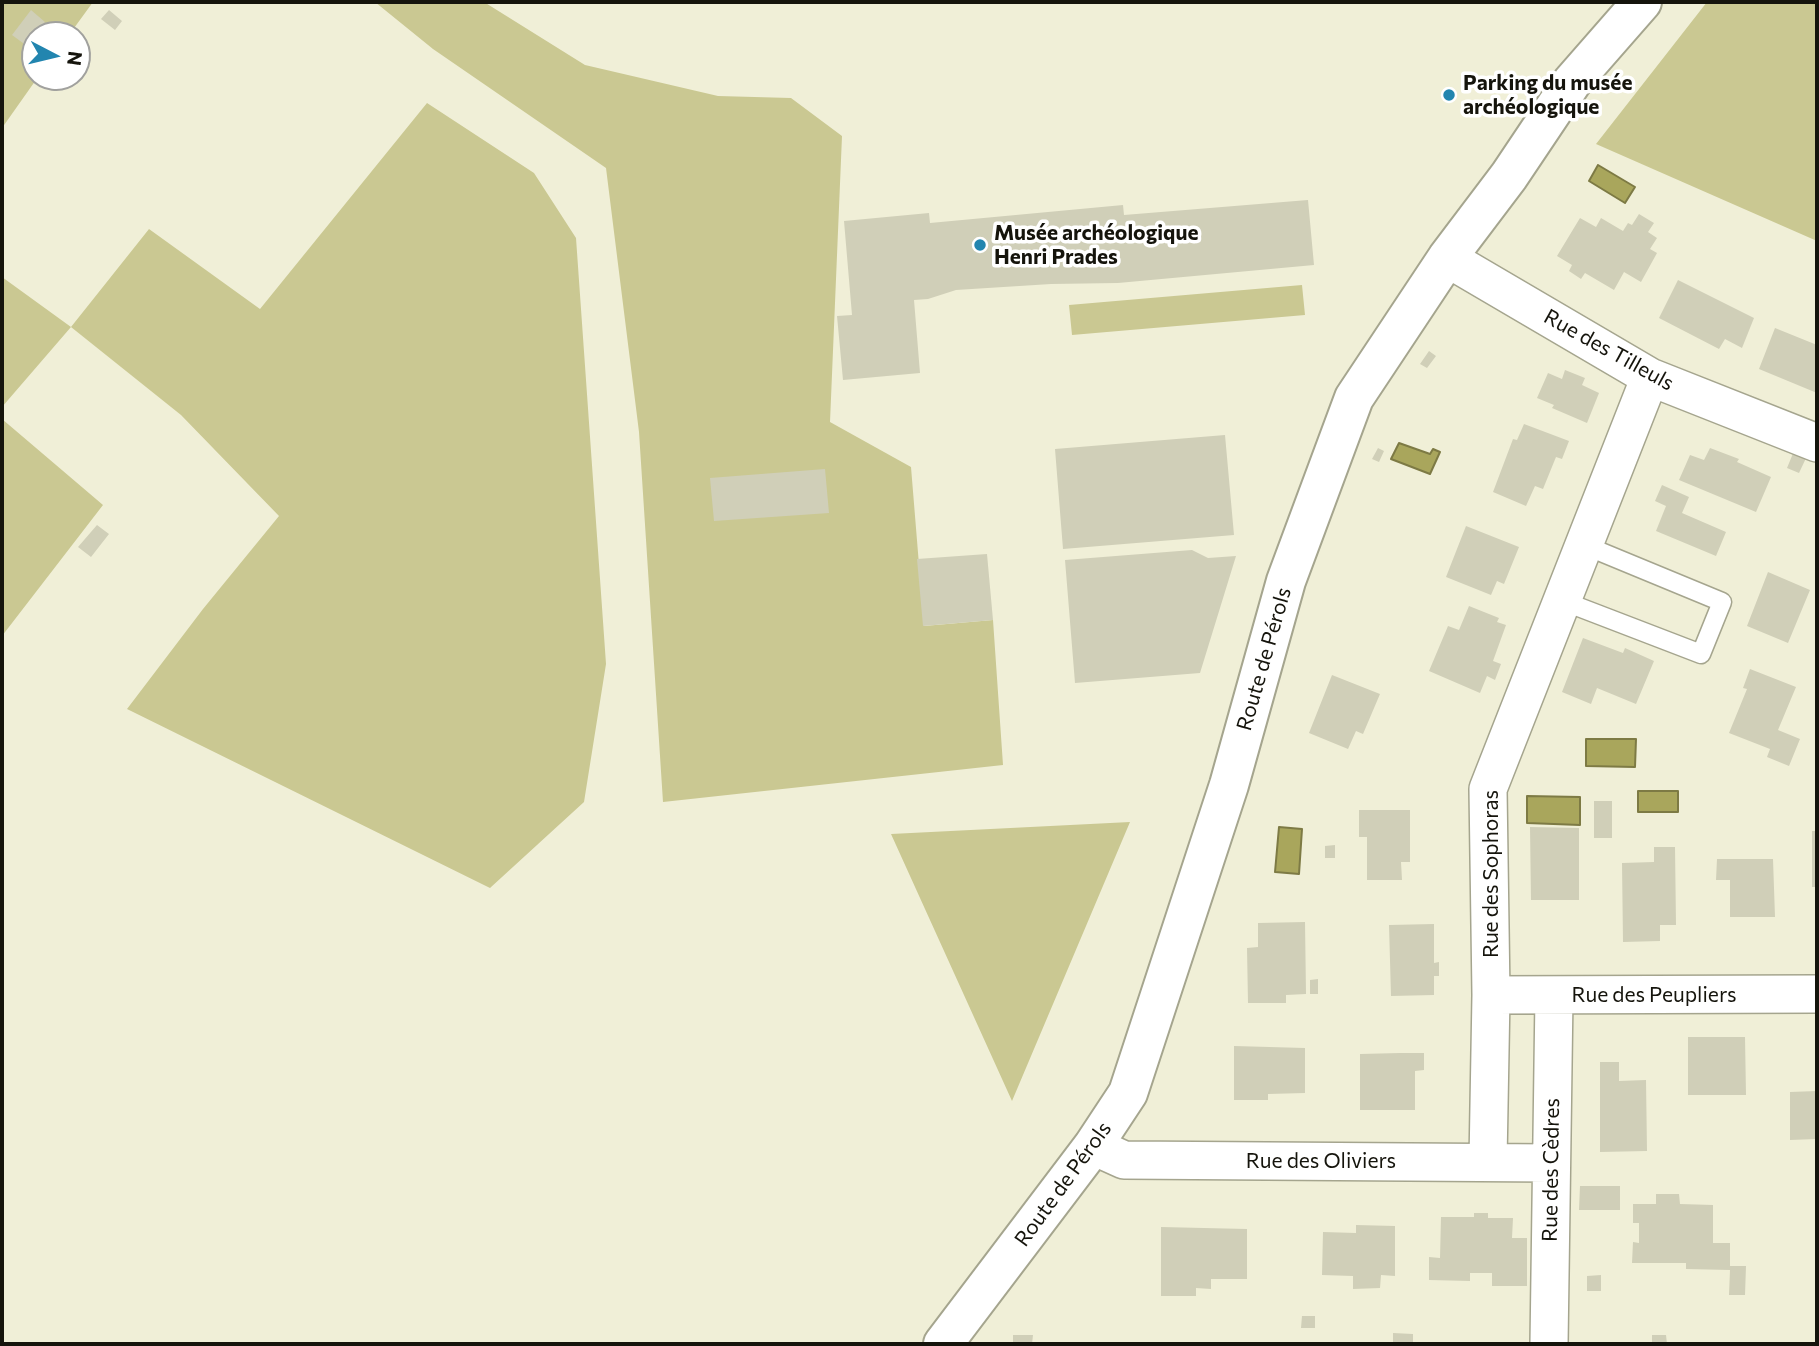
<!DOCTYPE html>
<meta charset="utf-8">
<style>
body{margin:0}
#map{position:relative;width:1819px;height:1346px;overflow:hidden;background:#f0efd7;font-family:Commissioner,sans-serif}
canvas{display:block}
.frame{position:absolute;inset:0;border:4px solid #15140c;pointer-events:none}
.north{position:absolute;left:21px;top:21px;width:70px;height:70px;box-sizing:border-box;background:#fff;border:2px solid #a1a19e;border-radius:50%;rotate:97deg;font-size:19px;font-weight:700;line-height:28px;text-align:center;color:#15140c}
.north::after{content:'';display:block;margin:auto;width:24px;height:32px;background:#2285af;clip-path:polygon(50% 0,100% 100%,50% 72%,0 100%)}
</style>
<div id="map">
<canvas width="1819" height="1346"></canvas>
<div class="frame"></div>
<div class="north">N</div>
</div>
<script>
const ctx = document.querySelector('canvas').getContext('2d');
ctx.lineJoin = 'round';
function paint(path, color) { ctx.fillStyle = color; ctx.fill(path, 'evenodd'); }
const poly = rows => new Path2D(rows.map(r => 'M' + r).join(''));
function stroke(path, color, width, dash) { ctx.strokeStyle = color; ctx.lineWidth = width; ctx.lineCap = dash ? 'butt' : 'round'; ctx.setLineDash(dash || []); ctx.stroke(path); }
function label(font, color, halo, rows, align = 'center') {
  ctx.font = font + ' Commissioner,sans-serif'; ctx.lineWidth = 7; ctx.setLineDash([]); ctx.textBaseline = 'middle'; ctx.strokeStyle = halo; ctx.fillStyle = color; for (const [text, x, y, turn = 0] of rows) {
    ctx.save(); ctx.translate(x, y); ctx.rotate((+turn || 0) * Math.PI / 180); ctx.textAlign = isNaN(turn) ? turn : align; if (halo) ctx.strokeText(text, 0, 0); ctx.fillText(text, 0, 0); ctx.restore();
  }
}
paint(poly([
 [2,2,93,2,69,35,35,35,35,77,38,77,2,128],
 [375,2,484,2,585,65,718,96,791,98,842,136,830,422,911,467,924,626,993,620,1003,765,663,802,639,432,606,168,433,49],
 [1707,2,1817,2,1817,241,1596,144],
 [427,103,534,173,576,238,606,664,584,802,490,888,127,709,203,609,279,516,181,415,71,327,2,407,2,277,71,327,149,229,260,309],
 [1302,285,1305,315,1072,335,1069,305],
 [2,419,103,505,2,636],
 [1130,822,1012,1101,891,834]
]), '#cac892');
const water = poly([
 [1598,165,1635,187,1625,203,1589,181,1598,165],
 [1399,443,1430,454,1433,449,1440,452,1430,474,1391,459,1399,443],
 [1586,739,1636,739,1635,767,1586,766,1586,739],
 [1638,791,1678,791,1678,812,1638,812,1638,791],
 [1527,796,1580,797,1580,825,1527,823,1527,796],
 [1279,827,1302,829,1299,874,1275,872,1279,827]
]);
paint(water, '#a9a65c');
stroke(water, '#7d7a44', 2);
paint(poly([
 [31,10,45,22,27,46,12,35],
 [109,10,122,21,115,30,101,19],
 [1308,200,1314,265,1118,283,1051,284,956,290,928,299,914,300,920,373,843,380,837,316,852,315,844,221,929,213,930,223,1123,205,1124,215],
 [1639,214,1654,223,1648,232,1657,238,1650,249,1657,253,1641,282,1624,272,1614,290,1585,273,1581,279,1569,271,1572,265,1557,256,1580,218,1596,227,1601,218,1623,231,1628,223,1632,225],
 [1678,280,1754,318,1742,348,1725,339,1719,349,1659,318],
 [1775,328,1817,345,1817,393,1759,369],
 [1429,351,1436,356,1427,368,1420,364],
 [1565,370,1585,378,1582,385,1599,393,1587,423,1552,408,1554,405,1537,398,1548,373,1562,379],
 [1524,424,1569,441,1562,459,1556,457,1543,489,1535,486,1526,506,1493,492,1513,439,1517,440],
 [1225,435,1234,535,1063,549,1055,449],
 [1378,448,1384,451,1379,462,1372,459],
 [1710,448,1739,459,1737,462,1771,477,1756,512,1679,480,1690,455,1704,460],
 [1794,451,1807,456,1799,473,1787,468],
 [825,469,829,513,714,521,710,478],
 [1662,485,1689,497,1682,513,1726,532,1716,556,1656,531,1666,506,1655,501],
 [97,525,109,534,91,557,78,547],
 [1466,526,1519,547,1504,584,1497,581,1491,595,1446,577],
 [1192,550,1208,558,1236,556,1200,673,1075,683,1065,560],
 [987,554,993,620,923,626,917,559],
 [1768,572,1810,590,1788,643,1747,626],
 [1469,606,1499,618,1497,622,1506,625,1493,661,1501,664,1495,680,1487,676,1480,693,1429,671,1448,626,1459,630],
 [1583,638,1623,653,1625,648,1654,661,1636,704,1597,688,1591,704,1562,692],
 [1750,669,1796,687,1778,730,1800,739,1789,766,1767,757,1770,749,1729,733,1747,689,1743,688],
 [1332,675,1380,694,1363,734,1356,731,1348,749,1309,733],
 [1594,801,1612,801,1612,838,1594,838],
 [1359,810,1410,810,1410,862,1401,862,1402,880,1367,880,1367,837,1359,837],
 [1530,827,1579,828,1579,900,1531,900],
 [1812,831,1817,831,1817,887,1812,887],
 [1335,845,1335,858,1325,858,1325,846],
 [1654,847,1675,847,1676,925,1660,925,1660,941,1623,942,1622,863,1654,862],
 [1717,859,1773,859,1775,917,1730,917,1730,880,1716,880],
 [1305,922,1306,994,1286,995,1286,1003,1248,1003,1247,948,1258,947,1258,923],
 [1434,924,1434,963,1439,962,1439,976,1434,976,1434,995,1391,996,1389,925],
 [1318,979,1318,994,1310,994,1310,980],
 [1688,1037,1745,1037,1746,1095,1688,1095],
 [1234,1046,1305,1048,1305,1093,1268,1094,1268,1100,1234,1100],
 [1400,1053,1424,1053,1424,1070,1415,1071,1415,1110,1360,1110,1360,1054],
 [1600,1062,1619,1062,1619,1081,1646,1080,1647,1151,1600,1152],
 [1817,1091,1817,1139,1790,1140,1790,1092],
 [1580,1186,1620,1186,1620,1210,1579,1210],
 [1656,1194,1679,1194,1680,1204,1713,1205,1713,1243,1730,1243,1730,1266,1746,1266,1745,1295,1729,1295,1730,1270,1686,1269,1686,1263,1632,1263,1633,1242,1639,1243,1639,1223,1633,1223,1633,1204,1656,1204],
 [1474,1213,1488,1213,1488,1218,1513,1218,1512,1238,1527,1238,1527,1286,1492,1286,1492,1273,1470,1273,1470,1281,1429,1280,1429,1257,1440,1258,1441,1217,1474,1217],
 [1356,1225,1395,1226,1395,1276,1381,1275,1380,1288,1353,1289,1353,1276,1322,1275,1323,1232,1356,1233],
 [1161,1227,1247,1229,1247,1279,1211,1279,1211,1289,1196,1288,1196,1296,1161,1296],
 [1601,1275,1601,1291,1587,1291,1587,1276],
 [1302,1316,1315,1316,1315,1328,1301,1328],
 [1393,1333,1413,1334,1413,1344,1393,1344],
 [1013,1335,1033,1335,1032,1344,1013,1344],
 [1652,1335,1666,1335,1667,1344,1652,1344]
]), '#d0cfb8');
const lane = poly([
 [1563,601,1701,654,1722,602,1584,545]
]);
const street = poly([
 [1447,258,1650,377,1817,443],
 [1491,995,1817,994],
 [1093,1146,1124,1160,1551,1163],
 [1488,1161,1491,995,1488,789,1650,377],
 [1549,1344,1554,996]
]);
const secondary = poly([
 [943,1344,1093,1146,1128,1093,1229,785,1286,581,1354,398,1447,258,1509,176,1572,82,1642,2]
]);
stroke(lane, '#a5a58e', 21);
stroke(street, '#a5a58e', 40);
stroke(secondary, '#a5a58e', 42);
stroke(lane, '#fff', 18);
stroke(street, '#fff', 37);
stroke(secondary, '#fff', 38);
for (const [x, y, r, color] of [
 [1449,95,7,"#2285af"],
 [980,245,7,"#2285af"]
]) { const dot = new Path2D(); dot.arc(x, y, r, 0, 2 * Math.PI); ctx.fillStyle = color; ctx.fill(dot); stroke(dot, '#fff', 2.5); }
label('bold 21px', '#15140c', '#fff', [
 ["Parking du musée",1463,83],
 ["archéologique",1463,107],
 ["Musée archéologique",994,233],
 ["Henri Prades",994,257]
], 'left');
label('21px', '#15140c', '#fff', [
 ["Rue des Tilleuls",1609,350,29],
 ["Route de Pérols",1264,659,-74],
 ["Rue des Sophoras",1491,874,-90],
 ["Rue des Peupliers",1654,995],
 ["Rue des Oliviers",1321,1161],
 ["Rue des Cèdres",1551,1170,-89],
 ["Route de Pérols",1063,1184,-54]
]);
</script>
